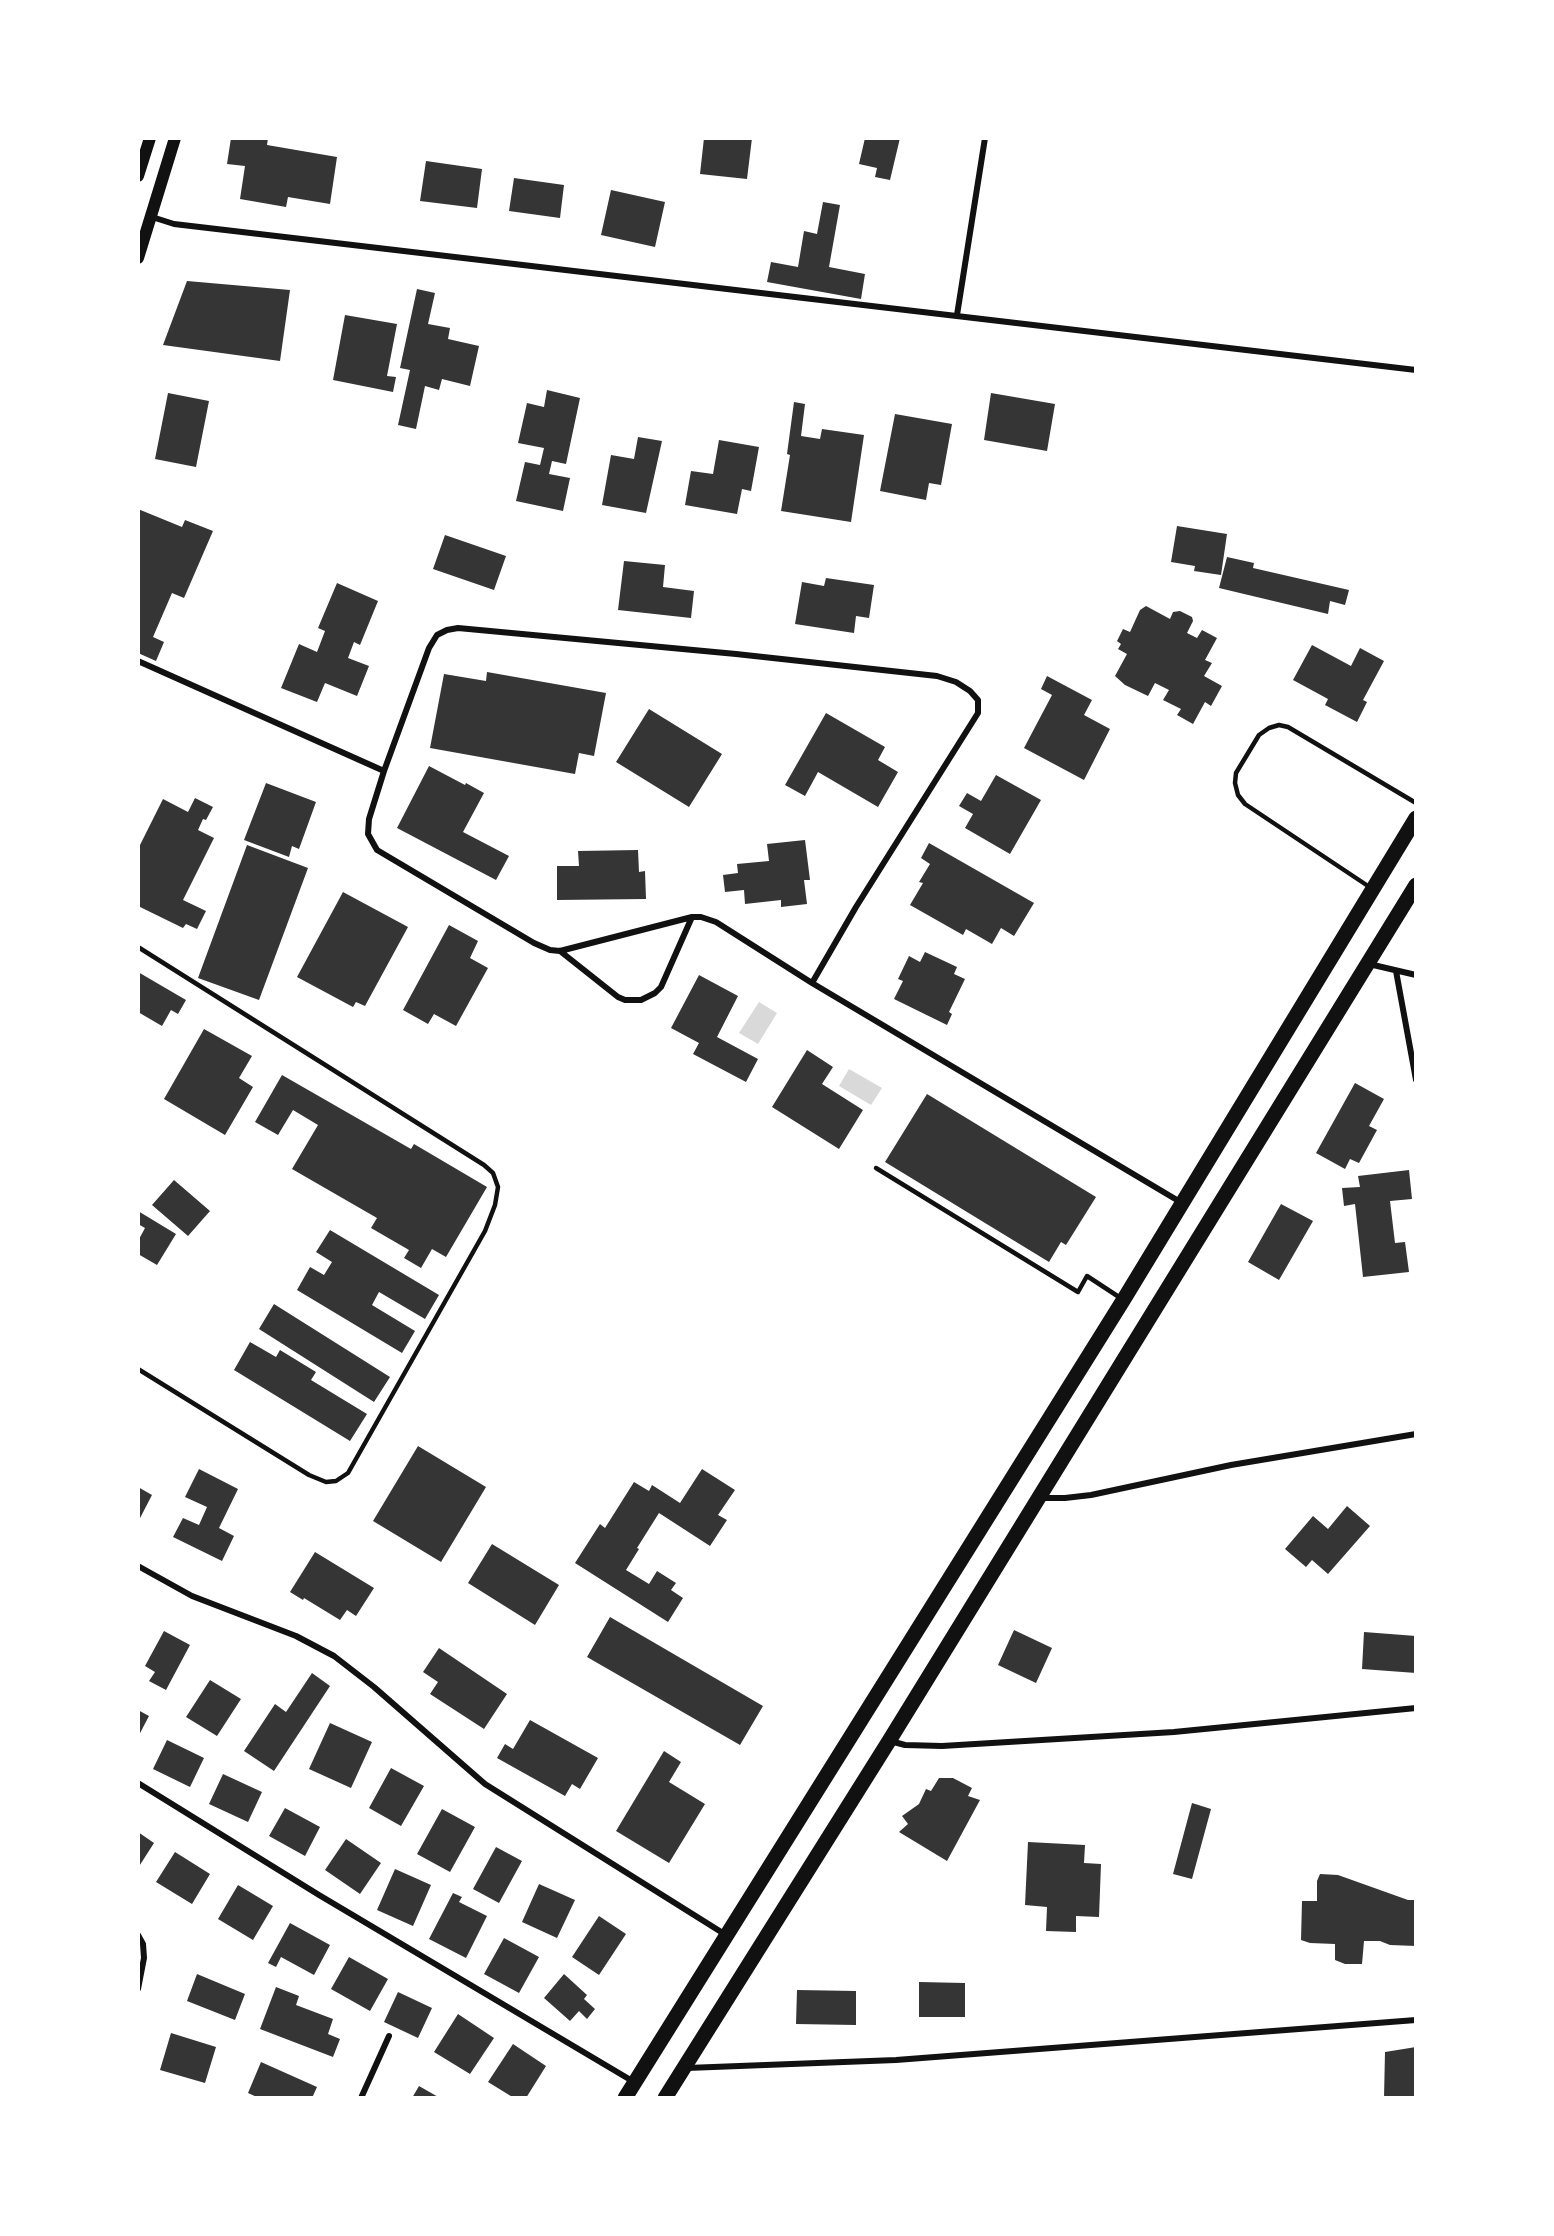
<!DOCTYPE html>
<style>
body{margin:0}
#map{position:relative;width:1554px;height:2236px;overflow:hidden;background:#fff;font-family:"Public Sans",sans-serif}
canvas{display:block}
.frame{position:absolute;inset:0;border:140px solid #fff;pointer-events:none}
</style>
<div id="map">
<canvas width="1554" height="2236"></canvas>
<div class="frame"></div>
</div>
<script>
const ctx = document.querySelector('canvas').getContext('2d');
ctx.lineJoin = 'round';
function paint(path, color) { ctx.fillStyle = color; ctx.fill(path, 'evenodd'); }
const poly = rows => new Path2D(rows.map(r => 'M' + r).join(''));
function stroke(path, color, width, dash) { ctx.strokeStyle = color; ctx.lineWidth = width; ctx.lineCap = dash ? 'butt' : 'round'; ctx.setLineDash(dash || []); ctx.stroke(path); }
paint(poly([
 [759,1002,777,1013,758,1044,739,1033],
 [849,1069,882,1088,871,1105,839,1086]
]), '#d9d9d9');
paint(poly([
 [231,138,268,138,267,145,337,157,330,204,288,197,286,207,240,199,245,166,227,164],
 [704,138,752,138,747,179,700,174],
 [865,138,900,138,890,180,875,177,877,168,859,164],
 [426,161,482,169,477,208,420,201],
 [514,178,564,185,560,218,509,211],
 [611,190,665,202,655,247,601,235],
 [823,202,840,205,829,267,865,274,861,299,767,282,771,262,798,267,804,231,817,234],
 [187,281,290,290,280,361,163,345],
 [417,289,435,293,428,324,450,328,448,339,479,346,470,386,442,379,439,390,425,386,416,429,398,425,410,370,400,368],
 [345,315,397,324,387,376,396,377,393,392,333,380],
 [547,390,580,398,566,464,552,461,549,474,570,478,563,511,516,501,525,462,540,465,544,448,518,443,527,403,544,407],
 [168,393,209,401,196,467,155,459],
 [991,393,1055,404,1047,451,984,440],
 [794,402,805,404,801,436,820,439,822,429,864,435,851,522,781,511,790,455,787,454],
 [895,414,952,424,941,485,929,483,926,500,880,491],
 [638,437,662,441,646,513,602,505,611,455,634,459],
 [719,440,759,447,751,491,742,489,737,514,685,505,691,471,713,474],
 [138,509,182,527,185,520,213,531,184,598,172,593,153,637,164,642,156,661,138,653],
 [1177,526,1227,534,1221,575,1194,571,1195,566,1171,562],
 [445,535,506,556,494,590,433,569],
 [1227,557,1254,563,1253,568,1349,590,1345,605,1330,601,1328,614,1219,588],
 [624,561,665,565,663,587,694,591,691,618,618,610],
 [826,578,874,585,869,618,856,616,854,633,795,624,802,582,824,586],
 [337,583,378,601,360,645,354,642,348,658,369,666,357,696,325,683,317,702,281,688,299,644,317,652,325,631,318,628],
 [1146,606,1170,619,1173,612,1180,611,1192,617,1193,621,1187,633,1197,638,1202,630,1217,638,1205,660,1212,663,1204,676,1222,686,1211,706,1205,702,1193,724,1177,715,1181,709,1163,700,1169,690,1155,683,1148,696,1125,685,1115,676,1127,654,1118,649,1121,644,1117,641,1123,629,1130,632,1140,610],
 [1312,645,1351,666,1360,648,1384,661,1363,700,1367,702,1357,722,1325,705,1328,699,1293,680],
 [487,672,606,693,594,756,579,753,575,774,430,748,444,674,486,681],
 [1047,676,1092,700,1084,715,1110,729,1084,780,1024,748,1052,695,1041,689],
 [649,709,722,754,689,807,616,762],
 [826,713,885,747,878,760,898,772,878,807,818,772,805,796,785,785],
 [429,766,465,785,466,783,484,793,463,832,509,856,496,880,397,828],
 [996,775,1041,800,1010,854,965,828,973,814,959,806,967,793,981,801],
 [266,783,316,802,299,849,292,846,289,857,244,840],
 [195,798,213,807,206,820,203,819,198,830,214,838,183,900,206,911,197,929,186,924,183,928,138,906,138,849,163,799,188,812],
 [805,840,810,880,804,880,807,904,781,907,781,900,745,904,744,890,725,892,723,875,738,873,737,864,769,861,767,844],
 [929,843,1034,903,1014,936,1001,928,992,944,966,929,963,935,910,905,923,883,919,882,930,864,921,858],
 [247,845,308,868,259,1000,198,978],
 [638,850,639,872,645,871,646,899,557,900,557,866,579,866,578,851],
 [343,892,408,927,365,1006,356,1002,353,1007,297,977],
 [449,925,478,941,470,958,488,968,456,1026,434,1014,428,1024,403,1010],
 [925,952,957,967,954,974,965,979,949,1012,952,1014,947,1025,894,999,903,981,898,979,909,956,920,962],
 [138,972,186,1000,178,1014,171,1010,162,1026,138,1012],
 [699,975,738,996,717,1037,758,1059,746,1082,693,1054,699,1043,671,1028],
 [204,1029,252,1056,239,1078,253,1087,225,1135,164,1099],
 [807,1050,833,1067,822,1084,863,1110,839,1149,772,1107],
 [282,1075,411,1149,414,1144,487,1187,446,1257,432,1249,421,1268,404,1258,409,1250,371,1228,377,1218,292,1169,318,1125,293,1110,278,1135,255,1122],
 [1355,1083,1384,1099,1369,1126,1377,1130,1359,1163,1350,1159,1345,1169,1316,1153],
 [927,1094,1096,1197,1066,1245,1061,1242,1049,1262,885,1162],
 [1409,1170,1412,1199,1390,1201,1395,1243,1405,1242,1409,1272,1363,1277,1355,1204,1344,1206,1342,1188,1360,1187,1358,1176],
 [174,1180,210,1211,188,1236,152,1205],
 [1281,1204,1313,1221,1279,1280,1248,1262],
 [138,1211,176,1234,157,1265,138,1254,138,1241,145,1228,138,1224],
 [330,1230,439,1295,425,1319,379,1292,372,1305,415,1331,402,1353,297,1290,310,1267,324,1275,332,1262,316,1252],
 [274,1304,390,1377,374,1402,259,1329],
 [250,1342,276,1357,280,1350,316,1372,311,1380,367,1414,350,1441,234,1370],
 [418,1446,486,1487,441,1562,373,1521],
 [199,1469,238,1489,219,1528,234,1536,222,1561,173,1537,183,1518,199,1525,207,1507,185,1497],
 [702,1469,735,1490,718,1515,727,1520,710,1546,659,1513,637,1548,639,1549,626,1570,649,1584,657,1571,676,1583,671,1590,683,1598,668,1622,575,1563,600,1524,605,1528,634,1482,649,1491,652,1485,680,1503],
 [138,1487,152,1495,138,1522],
 [1347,1506,1370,1526,1328,1574,1312,1560,1306,1567,1285,1549,1313,1516,1328,1529],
 [492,1544,559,1585,535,1625,468,1583],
 [315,1552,374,1588,356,1616,347,1610,340,1620,304,1598,303,1600,290,1592],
 [610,1617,763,1706,740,1745,587,1657],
 [1014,1630,1052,1648,1036,1683,998,1665],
 [164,1631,190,1645,166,1690,149,1681,155,1672,145,1666],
 [1364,1632,1416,1636,1416,1673,1362,1669],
 [439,1648,507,1694,484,1729,430,1694,438,1682,423,1672],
 [312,1673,330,1686,274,1771,244,1751,275,1704,286,1712],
 [210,1680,241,1699,217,1736,186,1717],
 [138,1710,149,1716,138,1737],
 [530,1720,598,1758,580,1789,572,1784,565,1796,497,1758,505,1744,513,1749],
 [330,1723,372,1742,351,1788,309,1769],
 [167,1740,204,1758,190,1787,153,1769],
 [664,1751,681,1762,669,1782,705,1804,669,1863,616,1831],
 [391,1768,424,1786,401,1826,369,1808],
 [223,1774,262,1792,248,1822,209,1804],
 [939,1778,953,1778,972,1788,968,1796,980,1800,947,1861,899,1832,908,1824,902,1816,919,1804,926,1789,931,1791],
 [1192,1803,1211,1809,1192,1879,1173,1874],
 [285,1808,320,1827,305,1856,269,1836],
 [442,1809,475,1827,450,1872,417,1854],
 [138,1832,154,1843,138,1868],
 [346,1839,381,1863,360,1894,325,1870],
 [1028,1842,1085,1845,1084,1863,1101,1864,1099,1917,1076,1916,1076,1932,1046,1931,1047,1907,1025,1905],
 [496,1847,522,1861,499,1903,473,1889],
 [175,1852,210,1874,192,1904,156,1882],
 [395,1869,431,1885,413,1926,377,1910],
 [1320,1874,1338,1875,1408,1900,1416,1900,1416,1946,1390,1945,1380,1941,1364,1941,1362,1964,1345,1964,1335,1960,1335,1944,1310,1943,1301,1940,1302,1901,1317,1901,1317,1881],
 [539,1884,575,1900,557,1938,522,1922],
 [238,1885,273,1906,253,1940,218,1919],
 [453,1893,462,1897,459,1902,487,1916,466,1958,429,1939],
 [599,1916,626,1934,599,1975,572,1957],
 [290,1923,330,1945,314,1975,281,1957,276,1967,268,1963],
 [504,1938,539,1957,519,1993,484,1974],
 [349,1957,388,1979,370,2011,331,1989],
 [197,1974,245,1994,235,2020,187,2001],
 [564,1974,587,1995,584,1999,595,2009,587,2019,579,2011,570,2021,544,1998],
 [919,1982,965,1983,965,2017,919,2017],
 [276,1987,299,1996,296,2005,333,2019,328,2034,340,2039,333,2057,260,2029],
 [797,1990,856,1991,856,2025,796,2024],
 [398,1992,432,2008,418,2038,384,2022],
 [458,2014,494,2038,470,2074,434,2052],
 [171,2033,216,2047,205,2083,160,2070],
 [513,2044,546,2066,526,2098,514,2098,488,2082],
 [1416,2047,1416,2098,1384,2098,1385,2052],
 [261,2062,317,2087,312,2098,259,2098,248,2093],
 [419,2086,440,2098,412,2098]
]), '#353535');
stroke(poly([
 [1371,888,1245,804,1238,795,1235,783,1236,773,1259,735,1269,728,1279,725,1288,727,1416,803],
 [138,947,484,1165,493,1173,498,1187,495,1205,485,1231,348,1473,336,1481,326,1482,309,1475,138,1369],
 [876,1168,1078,1292,1087,1276,1122,1299]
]), '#111', 4.5);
stroke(poly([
 [152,217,174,224,1416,370],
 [957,315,985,138],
 [138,661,384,771],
 [560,951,618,997,625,1000,641,1000,655,993,661,987,692,917],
 [1369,964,1416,975],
 [1396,971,1416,1080],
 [812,983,856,907,978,713,978,700,970,691,956,682,937,676,736,654,458,628,447,630,437,635,429,648,384,771,369,819,368,834,377,850,534,943,550,950,560,951,692,917,701,917,716,922,812,983,1182,1203],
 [1040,1498,1065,1498,1091,1495,1231,1465,1416,1434],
 [138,1566,192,1596,296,1636,334,1656,374,1687,485,1784,726,1935],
 [890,1741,905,1745,942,1746,1174,1732,1416,1708],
 [138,1783,319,1895,634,2082],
 [138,1935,143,1944,144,1958,138,1989],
 [687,2068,896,2060,1416,2020],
 [361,2098,389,2036]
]), '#111', 6);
stroke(poly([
 [138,176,150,138],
 [138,258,175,138]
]), '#111', 12);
stroke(poly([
 [625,2098,1124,1299,1416,818],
 [665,2098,889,1741,1416,885]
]), '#111', 15);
</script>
